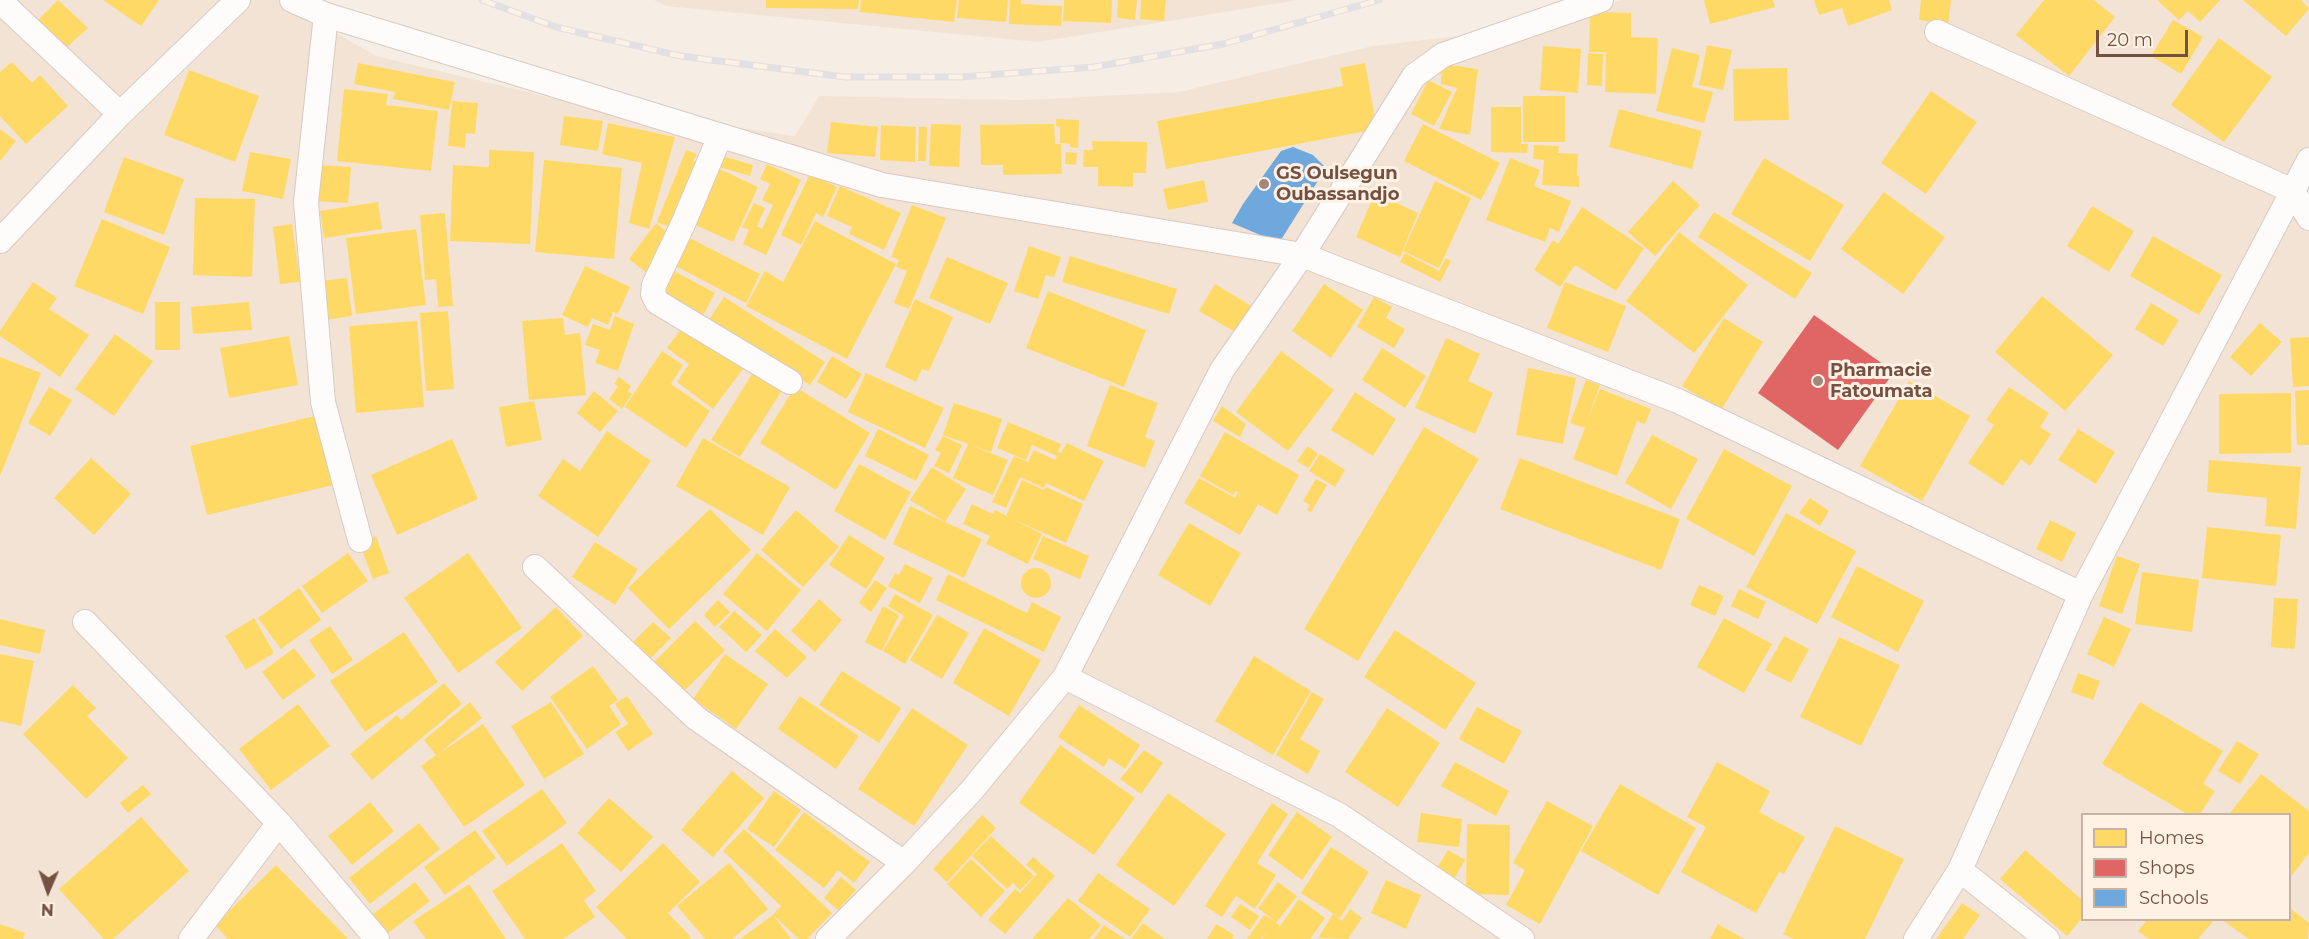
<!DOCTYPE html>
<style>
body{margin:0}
#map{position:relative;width:2309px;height:939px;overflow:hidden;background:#f6eee5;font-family:Montserrat,sans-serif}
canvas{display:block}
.legend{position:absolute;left:2081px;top:813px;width:210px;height:108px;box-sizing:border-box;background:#fff2e5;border:2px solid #c8b2a5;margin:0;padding:8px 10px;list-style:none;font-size:18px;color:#755144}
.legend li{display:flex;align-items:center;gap:12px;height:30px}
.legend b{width:30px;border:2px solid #c8b2a5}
.north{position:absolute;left:18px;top:861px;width:60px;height:60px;-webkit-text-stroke:4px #fff2e5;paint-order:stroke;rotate:182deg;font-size:16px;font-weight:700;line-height:24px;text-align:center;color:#755144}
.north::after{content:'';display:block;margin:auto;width:21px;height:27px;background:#755144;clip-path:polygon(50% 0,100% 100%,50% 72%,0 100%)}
.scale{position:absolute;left:2096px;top:30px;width:92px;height:27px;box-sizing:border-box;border:3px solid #755144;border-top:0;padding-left:8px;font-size:18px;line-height:21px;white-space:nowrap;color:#755144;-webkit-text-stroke:4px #fff2e5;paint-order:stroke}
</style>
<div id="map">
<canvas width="2309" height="939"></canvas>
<ul class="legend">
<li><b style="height:16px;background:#ffd966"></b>Homes</li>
<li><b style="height:16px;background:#e06666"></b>Shops</li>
<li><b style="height:16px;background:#6fa8dc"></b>Schools</li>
</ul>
<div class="north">N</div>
<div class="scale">20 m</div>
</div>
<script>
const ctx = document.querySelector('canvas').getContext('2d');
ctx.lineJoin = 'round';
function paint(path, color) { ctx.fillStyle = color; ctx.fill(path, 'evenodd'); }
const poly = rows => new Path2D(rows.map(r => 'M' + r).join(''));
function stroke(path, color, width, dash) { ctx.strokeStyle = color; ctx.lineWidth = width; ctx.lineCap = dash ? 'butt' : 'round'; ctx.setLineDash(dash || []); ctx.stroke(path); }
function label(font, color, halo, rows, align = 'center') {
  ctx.font = font + ' Montserrat,sans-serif'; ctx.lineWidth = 6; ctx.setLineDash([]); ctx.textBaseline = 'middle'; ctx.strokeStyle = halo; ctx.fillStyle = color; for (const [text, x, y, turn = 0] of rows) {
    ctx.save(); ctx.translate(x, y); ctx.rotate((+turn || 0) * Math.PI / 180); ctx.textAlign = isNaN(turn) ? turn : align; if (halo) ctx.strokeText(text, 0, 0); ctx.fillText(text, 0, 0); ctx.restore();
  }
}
paint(poly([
 [0,0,279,0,376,56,569,102,795,136,819,96,1022,100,1179,92,1373,46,1545,26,1622,0,2309,0,2309,939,0,939],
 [2082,814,2290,814,2290,920,2082,920],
 [654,0,1299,0,1038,42,666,6]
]), '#f3e3d4');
paint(poly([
 [58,0,88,28,65,49,37,21],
 [103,0,159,0,141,26],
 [766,0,859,0,858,9,766,8],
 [861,0,957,0,954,22,860,12],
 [959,0,1008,0,1006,22,957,18],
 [1010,0,1021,0,1021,4,1062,6,1061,26,1009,24],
 [1064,0,1112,0,1111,23,1063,21],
 [1118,0,1137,0,1135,20,1117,18],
 [1141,0,1166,0,1164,21,1140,19],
 [1704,0,1773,0,1775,7,1710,24],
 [1814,0,1889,0,1892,10,1848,26,1842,8,1819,15],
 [1921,0,1951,0,1948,24,1919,20],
 [2044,0,2094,0,2115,17,2069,76,2016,35],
 [2157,0,2220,0,2200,22,2188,11,2179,20],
 [2243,0,2301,0,2309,9,2286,36],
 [1590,12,1631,13,1631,37,1658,38,1656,94,1605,92,1606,52,1589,52],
 [2173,20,2203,37,2181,74,2151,56],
 [2219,38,2272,77,2224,142,2171,105],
 [1707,45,1732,50,1723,90,1699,85],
 [1543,46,1581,49,1578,93,1540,90],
 [1672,48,1700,55,1692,87,1713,92,1704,123,1656,111],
 [1588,53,1603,54,1602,86,1587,85],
 [12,62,32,83,40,75,68,106,26,144,0,116,0,72],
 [358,63,455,82,449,110,393,99,395,92,354,84],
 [1365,63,1377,129,1166,169,1157,121,1343,86,1340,68],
 [1442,64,1478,69,1470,135,1439,129,1457,88,1441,84],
 [1787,68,1789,120,1734,121,1733,69],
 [189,70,259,96,235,162,164,135],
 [1428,80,1452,92,1434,126,1411,114],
 [344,89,388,94,386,105,438,111,431,171,337,161],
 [1931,91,1977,122,1926,194,1881,163],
 [1523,96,1565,96,1565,142,1523,142],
 [452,101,478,103,475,134,466,133,465,148,448,146],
 [1491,107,1521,107,1521,144,1528,144,1527,153,1491,152],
 [1619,109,1702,131,1692,169,1609,147],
 [564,116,603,121,598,151,560,145],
 [1056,119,1079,120,1078,148,1070,147,1070,144,1060,143,1060,127,1056,126],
 [831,122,878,127,875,157,827,153],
 [608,123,675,137,649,229,629,223,642,163,602,154],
 [931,124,961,125,959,167,929,166],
 [1054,124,1055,144,1061,144,1062,174,1003,175,1003,165,981,165,980,125],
 [1423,124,1500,163,1481,200,1404,161],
 [881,125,916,127,915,162,880,160],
 [919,127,927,127,926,161,918,161],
 [0,129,16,141,0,161],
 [1092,141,1147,142,1146,173,1133,173,1133,187,1098,186,1098,167,1083,167,1084,150,1093,150],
 [1534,145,1559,146,1558,153,1578,154,1577,176,1579,176,1579,187,1542,185,1544,160,1533,159],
 [489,150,534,152,530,244,450,241,453,165,489,167],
 [686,150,697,154,693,161,705,166,678,231,657,222],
 [250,152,291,159,283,199,242,191],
 [1066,152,1077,153,1076,165,1065,164],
 [719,155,753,165,750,176,716,166],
 [124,157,184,179,164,235,104,212],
 [1510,158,1540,170,1534,186,1571,201,1559,232,1550,228,1545,242,1486,220],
 [1764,158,1844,205,1810,261,1731,214],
 [544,160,622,168,614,259,535,252],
 [767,164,801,180,766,255,743,244,749,230,742,227,754,203,765,208,757,226,762,229,773,205,762,200,770,184,760,179],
 [318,165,351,167,348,203,315,201],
 [715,167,758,187,733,242,691,223],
 [810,174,837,187,823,217,816,213,801,245,781,235],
 [1204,180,1208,202,1168,210,1163,189],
 [1435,181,1471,198,1439,268,1403,251],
 [1673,181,1700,205,1655,256,1628,232],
 [840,186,901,213,884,250,849,234,852,227,827,216],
 [1884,192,1945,237,1903,294,1841,249],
 [1375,193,1418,213,1400,257,1356,237],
 [195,198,255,199,252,277,193,275],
 [378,202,382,229,324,238,320,211],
 [912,205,946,218,909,309,894,303,907,271,896,267,899,260,891,257],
 [2092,206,2134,231,2109,272,2067,246],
 [1582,207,1644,248,1616,291,1575,265,1560,287,1534,270,1553,240,1558,244],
 [1714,212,1812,273,1795,299,1698,237],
 [445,213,453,306,438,307,436,279,425,280,420,215],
 [102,219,170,247,143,314,74,286],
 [815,221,896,264,847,359,746,306,765,271,783,282],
 [656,223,668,233,658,246,668,253,652,277,629,259],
 [292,224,300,282,280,284,273,227],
 [416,229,426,305,356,314,346,238],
 [1679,232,1748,285,1694,353,1626,301],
 [680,233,760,274,746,303,666,261],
 [2153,236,2222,275,2199,315,2130,276],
 [1029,246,1061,257,1054,277,1046,275,1038,299,1014,291],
 [1405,253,1439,271,1446,258,1451,261,1440,282,1400,262],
 [1070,256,1177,289,1169,314,1062,282],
 [947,257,1008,283,990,324,929,298],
 [585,266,630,287,618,314,613,312,608,325,592,318,588,327,562,315],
 [670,269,715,293,701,319,656,294],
 [347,278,352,316,325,320,320,281],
 [33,282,57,298,49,309,89,335,60,377,0,336,0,331],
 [1565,282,1626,306,1608,352,1547,328],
 [1215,284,1253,307,1237,333,1199,311],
 [1324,284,1363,310,1331,358,1292,331],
 [1048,291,1146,330,1124,387,1026,348],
 [2042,296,2113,355,2065,411,1995,352],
 [724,297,825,362,810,385,709,320],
 [1374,297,1392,307,1386,318,1405,329,1394,348,1357,327],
 [915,299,953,317,929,371,922,369,916,382,885,367],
 [155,302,180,302,180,350,155,350],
 [249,302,252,330,193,334,191,307],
 [2151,303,2179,320,2163,346,2135,329],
 [448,311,454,389,426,391,420,313],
 [615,316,634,324,618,371,595,363,600,350,585,345,593,324,610,330],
 [563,318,565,335,580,333,586,395,529,400,522,321],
 [1724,318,1763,342,1721,410,1682,386],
 [417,321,424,407,356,413,349,326],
 [2260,323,2282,342,2251,376,2230,357],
 [685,324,743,369,713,409,677,382,689,364,667,348],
 [115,334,153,361,114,416,75,389],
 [289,336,298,385,229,398,220,348],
 [2309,337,2309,386,2293,387,2290,338],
 [1446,338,1480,354,1468,381,1493,393,1475,434,1415,408],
 [1382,348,1426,376,1405,408,1362,380],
 [662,351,683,365,671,384,710,411,686,448,625,407],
 [1281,351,1334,390,1288,451,1236,412],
 [832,356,862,374,846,399,817,382],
 [0,357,41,373,0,476],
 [757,366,786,384,740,457,711,440],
 [1528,368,1576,378,1563,444,1516,435],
 [866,373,944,408,925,448,848,412],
 [619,377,631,386,628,391,632,394,622,409,609,399,618,386,614,384],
 [1586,380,1600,385,1586,423,1600,389,1651,409,1645,424,1637,421,1617,476,1573,459,1585,428,1570,423],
 [1909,381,1970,416,1922,501,1860,466],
 [1110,385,1158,403,1145,437,1155,441,1145,468,1087,446],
 [49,387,72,400,50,436,28,423],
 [795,387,870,433,836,490,760,443],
 [2009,387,2049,413,2040,427,2051,434,2030,466,2021,459,2003,486,1968,463,1994,425,1986,420],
 [2309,390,2309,445,2297,445,2295,391],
 [594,391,618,411,600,432,577,413],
 [1355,392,1396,419,1373,456,1331,430],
 [2291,393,2291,453,2219,454,2219,394],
 [534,401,542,440,506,447,499,407],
 [954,403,1002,419,991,452,970,445,1008,460,993,495,953,478,968,444,943,435],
 [1222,406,1246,424,1240,437,1213,421],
 [315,416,333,485,207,515,190,446],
 [1008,422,1061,444,1058,452,1061,453,1067,443,1104,461,1084,501,1046,483,1044,488,1020,477,1006,508,992,502,1014,456,1028,462,1034,450,1055,460,1057,456,1032,445,1026,460,997,448],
 [1424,427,1479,459,1358,661,1304,629],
 [878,429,929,455,916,481,865,456],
 [2078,429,2115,452,2096,484,2058,460],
 [607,431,651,461,598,537,538,496,563,459,580,471],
 [1225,432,1299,475,1277,515,1258,504,1240,535,1184,503,1199,478,1235,498,1238,492,1236,491,1233,495,1200,476],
 [1652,435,1698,459,1671,509,1625,483],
 [943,436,962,445,949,473,934,466,941,453,935,450],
 [703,438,790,487,763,535,676,486],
 [452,439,478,499,397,535,371,475],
 [1308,446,1318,454,1308,468,1297,461],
 [1724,449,1792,486,1754,556,1686,519],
 [1320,454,1345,470,1335,487,1309,471],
 [91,458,131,494,94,535,54,498],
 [1520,458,1680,519,1661,570,1500,509],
 [2209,460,2301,467,2296,529,2265,526,2267,498,2207,492],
 [859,464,911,492,885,540,834,511],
 [932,467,966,489,945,522,910,500],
 [1316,479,1327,485,1311,512,1307,510,1310,505,1303,501],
 [1022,480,1044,490,1046,487,1083,504,1066,543,1006,516],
 [1810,498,1829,511,1820,526,1799,513],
 [972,504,993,514,995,510,1042,534,1028,564,986,544,990,536,963,524],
 [910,506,982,539,964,578,893,544],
 [710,509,751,550,669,629,628,588],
 [796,510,839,547,803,587,761,550],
 [1786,513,1856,551,1817,624,1746,587],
 [2050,520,2076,533,2062,562,2036,549],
 [1189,523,1241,553,1210,606,1158,575],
 [2207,527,2281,535,2276,586,2202,578],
 [849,535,885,558,866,589,829,565],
 [376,536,389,573,373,579,359,542],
 [1043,536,1089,556,1080,579,1033,559],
 [595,542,638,569,615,605,572,577],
 [348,553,368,581,322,613,302,586],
 [468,553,522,628,458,673,404,598],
 [757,553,801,590,767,631,723,594],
 [2117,556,2140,564,2122,614,2099,606],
 [905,564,933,578,920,603,888,586,895,573,899,575],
 [1857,566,1924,601,1898,652,1831,617],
 '1021 583a15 15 0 1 1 30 0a15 15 0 1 1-30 0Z',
 [2142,572,2199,580,2192,632,2135,624],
 [948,574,1027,613,1032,602,1061,617,1044,652,936,600],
 [875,580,887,588,871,612,859,603],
 [1699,585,1724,596,1715,616,1690,605],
 [299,588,321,620,281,649,258,618],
 [1739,589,1766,602,1758,619,1731,606],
 [895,594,933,615,905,664,883,651,904,616,888,606],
 [2274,598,2298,599,2295,649,2271,647],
 [819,599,842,620,815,652,791,631],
 [718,600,730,612,715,627,704,615],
 [883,606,899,615,882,651,865,642],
 [556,607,583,636,522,691,495,662],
 [734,611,762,635,746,652,719,627],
 [937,615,969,633,942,679,910,660],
 [2104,617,2131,629,2114,667,2087,654],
 [254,618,274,653,246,670,225,636],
 [1724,618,1772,644,1744,693,1697,667],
 [0,619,45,630,40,654,0,645],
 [695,621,725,650,680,695,650,666],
 [653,622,671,638,649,660,632,643],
 [330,626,353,660,332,674,309,640],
 [984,628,1041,660,1009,716,953,683],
 [775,629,807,657,787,678,755,651],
 [1395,630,1476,683,1445,730,1364,677],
 [404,632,438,682,365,732,330,681],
 [1784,636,1809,649,1791,683,1765,670],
 [1839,637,1900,665,1861,746,1800,717],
 [294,648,316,676,283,700,262,672],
 [0,654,34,661,21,726,0,721],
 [725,654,768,684,736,729,693,699],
 [1254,656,1311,691,1273,755,1215,721],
 [593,666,618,700,609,706,621,724,587,749,550,697],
 [842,671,901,708,879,743,819,705],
 [2078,673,2100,681,2093,700,2071,692],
 [444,683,462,704,372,780,350,754,397,715,401,720],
 [73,685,96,708,87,716,128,758,86,799,23,734],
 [1312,692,1324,699,1300,739,1320,751,1308,774,1276,755],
 [627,696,653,734,628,751,615,732,628,724,615,704],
 [800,696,859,736,836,769,778,729],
 [470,702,482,718,438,754,483,724,525,785,464,827,421,766,436,755,424,740],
 [551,702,584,754,544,779,511,726],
 [2140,702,2223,751,2203,784,2215,791,2200,814,2187,814,2102,764],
 [298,704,330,746,271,790,239,749],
 [1079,705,1140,745,1125,769,1109,758,1104,767,1058,737],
 [1477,707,1522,731,1504,764,1459,739],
 [912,708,968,745,914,826,858,789],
 [1387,708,1440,743,1398,807,1345,772],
 [2237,741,2259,754,2240,784,2218,771],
 [1060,745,1135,798,1094,855,1019,803],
 [1144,750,1163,763,1141,794,1120,779],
 [1455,762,1509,791,1496,816,1441,786],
 [1717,762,1770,791,1759,812,1805,837,1784,874,1779,872,1756,913,1681,872,1706,827,1687,817],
 [732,771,764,798,713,857,681,830],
 [2261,774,2309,811,2309,853,2290,878,2290,814,2229,814],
 [1620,784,1696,828,1658,895,1581,851],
 [143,785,151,794,128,813,120,803],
 [542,789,567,823,507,866,482,831],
 [774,791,801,810,774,847,747,829],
 [1168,793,1226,834,1174,906,1116,865],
 [609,798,653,837,621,872,577,833],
 [1547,801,1593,826,1540,924,1506,905,1525,870,1513,863],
 [370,802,394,831,352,865,328,836],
 [1272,803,1288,814,1257,863,1276,875,1255,909,1236,896,1222,917,1205,906],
 [804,812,870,862,854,883,838,870,824,888,775,850],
 [1297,812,1332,837,1302,880,1268,855],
 [1421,813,1462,819,1459,847,1417,842],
 [982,815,996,828,947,882,933,869],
 [141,817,189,871,113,939,104,939,59,889],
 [419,823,440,849,370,904,349,878],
 [1467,824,1510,825,1509,895,1466,894],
 [1835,826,1904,859,1865,939,1793,939,1783,934],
 [744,829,832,913,807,939,799,939,773,915,781,906,723,851],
 [475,830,496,858,445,895,424,867],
 [991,836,1034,876,1020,890,1013,883,1007,889,972,856],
 [562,843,596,891,584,900,595,917,563,939,525,939,492,891],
 [663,843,700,882,668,913,691,937,689,939,627,939,596,907],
 [1331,847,1369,872,1340,918,1301,893],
 [1448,850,1465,860,1451,884,1434,873],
 [2025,850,2082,900,2082,918,2067,936,2000,879],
 [1033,857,1055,876,1005,934,988,920,1015,889,1020,893,1037,874,1026,865],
 [971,859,1005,891,981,917,947,884],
 [729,863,768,909,732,939,705,939,677,906],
 [276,865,348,939,228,939,215,925],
 [1098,873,1150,909,1130,937,1078,901],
 [841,877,856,890,838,910,824,898],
 [1386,880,1421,895,1406,929,1371,913],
 [415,882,430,901,383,937,368,918],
 [1278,882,1297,896,1276,923,1280,926,1299,899,1325,918,1310,939,1262,939,1267,931,1261,939,1247,939,1264,915,1275,921,1258,908],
 [469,884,506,939,426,939,413,921],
 [1068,898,1101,925,1089,939,1032,939],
 [1962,903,1980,915,1963,939,1936,939],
 [1240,904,1259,916,1250,930,1231,917],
 [2290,908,2309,923,2308,939,2249,939,2222,920,2290,920],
 [1350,909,1362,918,1348,939,1318,938,1333,914,1342,921],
 [773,915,791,939,740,939],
 [2147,920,2214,920,2198,939,2149,939,2138,931],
 [1143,923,1165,939,1131,939],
 [0,924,25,933,23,939,0,939],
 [1216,924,1234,935,1232,939,1207,939],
 [1718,924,1744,939,1710,939],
 [1104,925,1125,939,1094,939]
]), '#ffd966');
paint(poly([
 [1814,315,1894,372,1838,450,1758,393]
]), '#e06666');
paint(poly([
 [1293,147,1313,155,1326,168,1279,243,1232,223,1243,204,1281,151]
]), '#6fa8dc');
const minor = poly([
 [292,0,326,15,882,185,1302,255,1678,401,2081,594],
 [0,1,120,114],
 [326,15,306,202,323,402,360,540],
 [1937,32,2293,191,2309,218],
 [720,136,683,224,654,285,653,294,657,302,790,382],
 [0,241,120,114,238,0],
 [535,567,696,718,904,863],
 [85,622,279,823,377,939],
 [1065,677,1339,815,1522,939],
 [1960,870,2047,939],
 [191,939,279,823],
 [828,939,904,863,972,790,1065,677,1222,370,1302,255,1414,76,1443,55,1601,0],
 [1916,939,1960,870,2081,594,2309,160]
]);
stroke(minor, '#d7cbc3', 26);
stroke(minor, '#fefcfb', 24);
const rail = poly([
 [482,0,556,27,680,56,845,77,960,77,1094,67,1223,44,1379,0]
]);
stroke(rail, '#e3e0e3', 7);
stroke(rail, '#fff2e5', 4.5, [14]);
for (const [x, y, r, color] of [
 [1264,184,6,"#a2887c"],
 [1818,381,6,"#a2887c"]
]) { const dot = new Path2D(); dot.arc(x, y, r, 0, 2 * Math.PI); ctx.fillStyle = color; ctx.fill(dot); stroke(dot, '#fff2e5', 2); }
label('bold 18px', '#755144', '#fff2e5', [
 ["GS Oulsegun",1276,174],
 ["Oubassandjo",1276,195],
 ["Pharmacie",1830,371],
 ["Fatoumata",1830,392]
], 'left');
</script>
